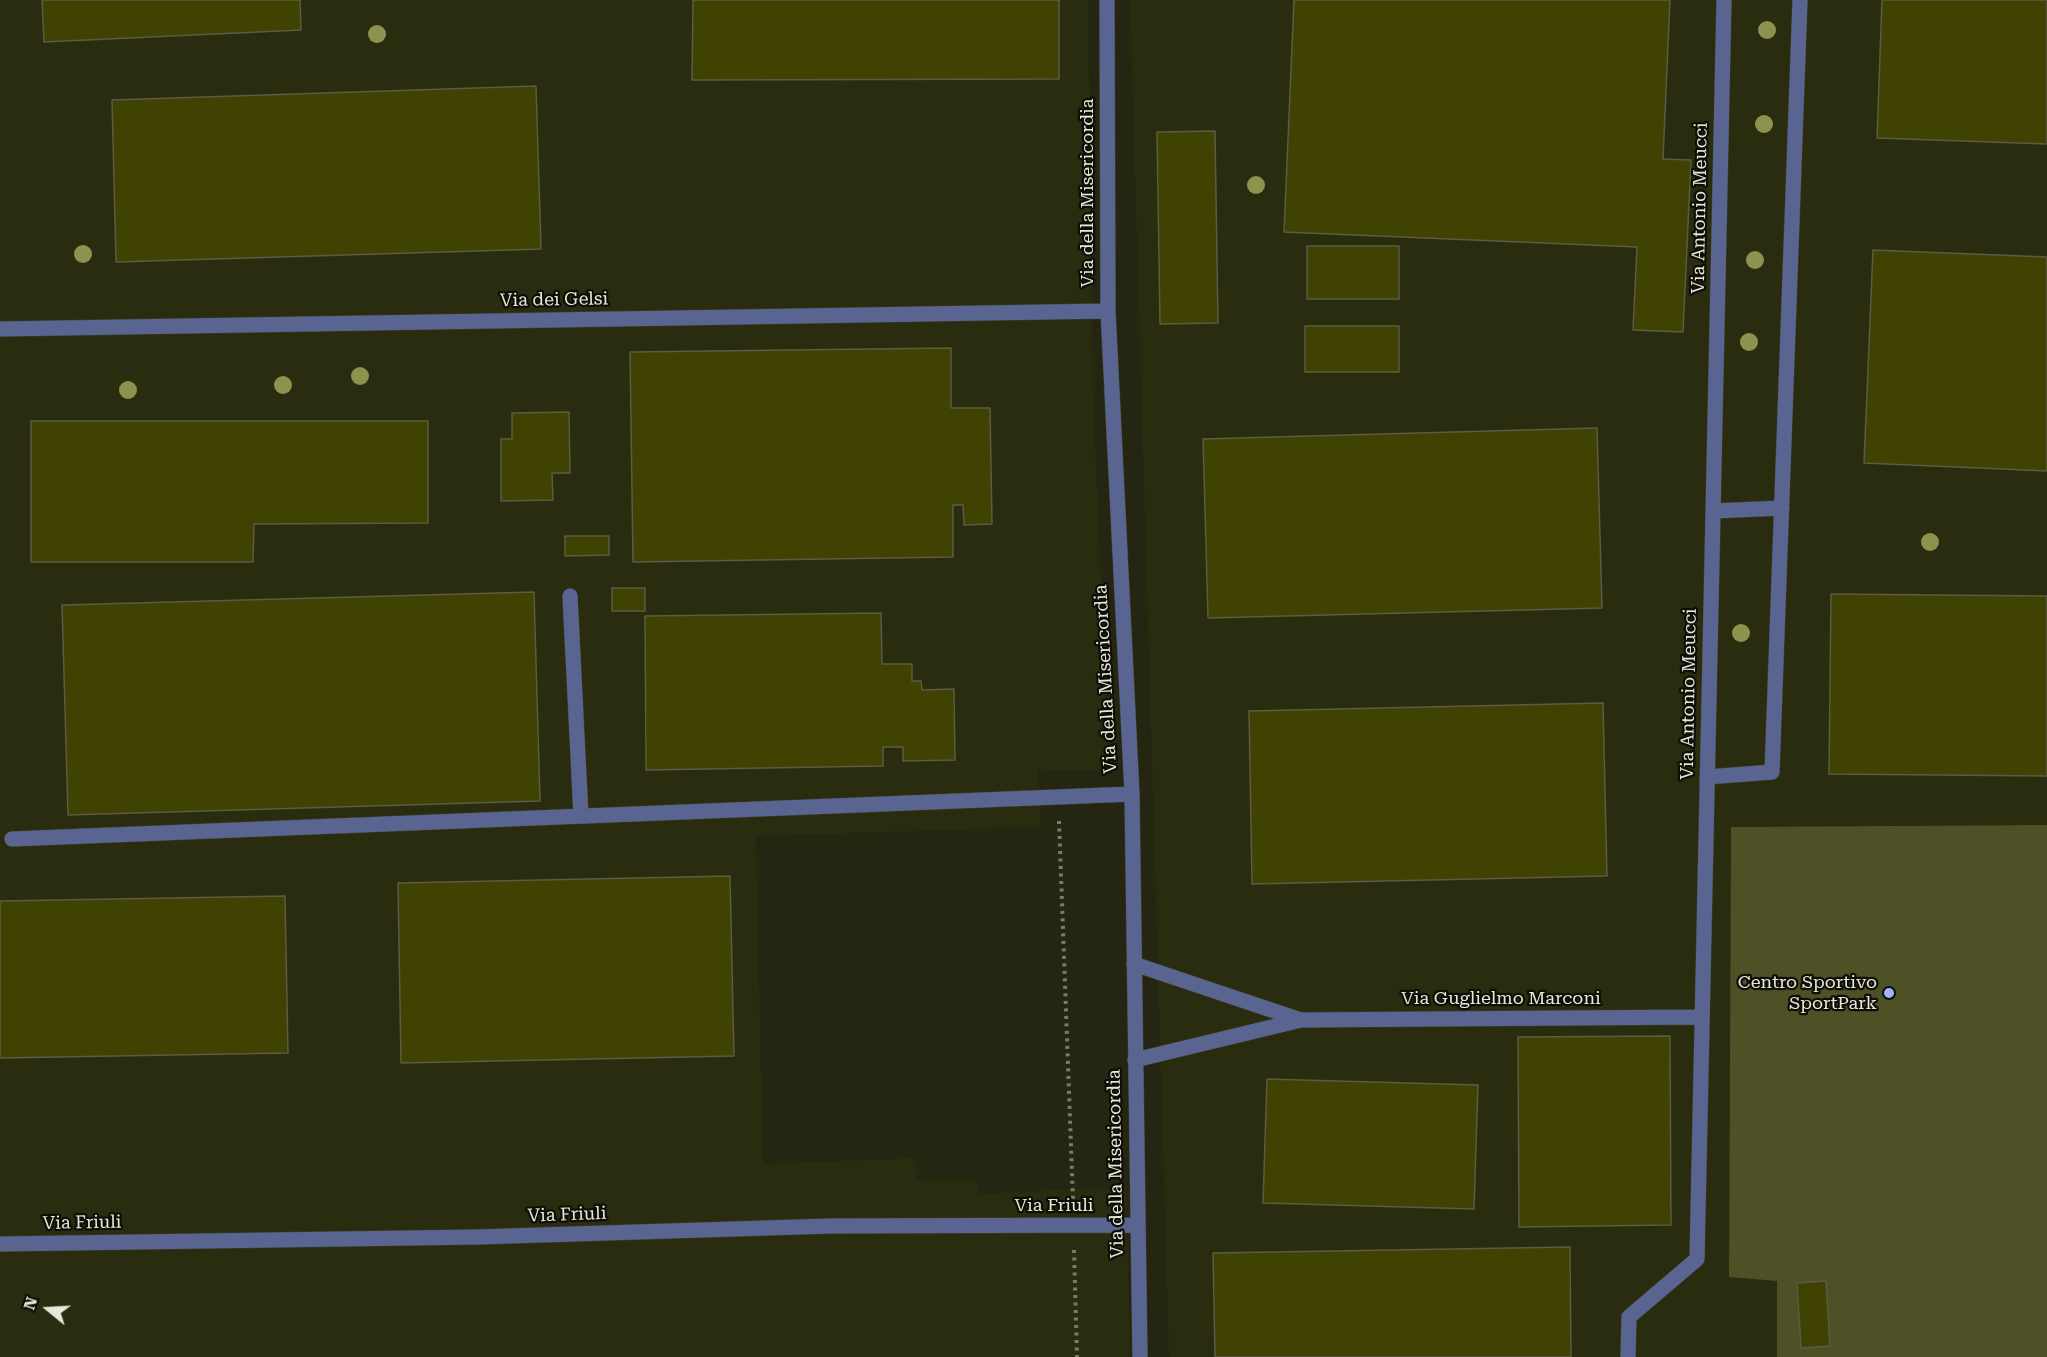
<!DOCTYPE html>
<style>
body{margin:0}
#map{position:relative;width:2047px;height:1357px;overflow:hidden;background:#252611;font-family:"Roboto Serif",serif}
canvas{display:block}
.north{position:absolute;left:18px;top:1279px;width:60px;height:60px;-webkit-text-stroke:4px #0e0e06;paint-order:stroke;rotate:288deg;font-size:16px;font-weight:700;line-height:24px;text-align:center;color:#e7e8db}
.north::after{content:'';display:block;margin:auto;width:21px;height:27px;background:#e7e8db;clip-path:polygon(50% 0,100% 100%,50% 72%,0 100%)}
</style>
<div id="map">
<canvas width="2047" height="1357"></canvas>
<div class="north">N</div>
</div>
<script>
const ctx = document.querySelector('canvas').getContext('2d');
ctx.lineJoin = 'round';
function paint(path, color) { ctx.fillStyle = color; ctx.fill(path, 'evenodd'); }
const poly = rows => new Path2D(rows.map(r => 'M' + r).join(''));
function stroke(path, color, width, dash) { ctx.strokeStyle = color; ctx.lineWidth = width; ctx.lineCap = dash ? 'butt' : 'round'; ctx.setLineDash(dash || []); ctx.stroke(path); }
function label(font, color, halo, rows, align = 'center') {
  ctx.font = font + ' "Roboto Serif",serif'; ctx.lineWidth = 4.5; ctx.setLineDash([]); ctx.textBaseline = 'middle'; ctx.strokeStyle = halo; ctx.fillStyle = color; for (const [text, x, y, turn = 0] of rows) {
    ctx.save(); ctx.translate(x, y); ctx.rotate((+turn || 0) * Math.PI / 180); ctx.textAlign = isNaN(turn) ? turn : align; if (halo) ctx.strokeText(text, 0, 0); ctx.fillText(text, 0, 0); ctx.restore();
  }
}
paint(poly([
 [0,0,1088,0,1093,393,1109,770,1038,771,1041,827,756,836,763,1164,916,1158,917,1180,976,1180,978,1194,1126,1187,1130,1357,0,1357],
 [1130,0,2047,0,2047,825,1731,827,1729,1277,1777,1281,1777,1357,1169,1357]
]), '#2a2c0f');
paint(poly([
 [2047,825,2047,1357,1777,1357,1777,1281,1729,1277,1731,827]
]), '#4e5026');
const building = poly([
 [42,0,300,0,301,30,44,42,42,0],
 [693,0,1059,0,1059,79,692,80,693,0],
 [1294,0,1670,0,1663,159,1691,160,1683,332,1633,330,1637,247,1284,232,1294,0],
 [1882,0,2047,0,2047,144,1877,138,1882,0],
 [536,86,541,249,116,262,112,100,536,86],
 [1215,131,1218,323,1160,324,1157,132,1215,131],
 [1307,246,1399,246,1399,299,1307,299,1307,246],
 [1873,250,2047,257,2047,471,1864,463,1873,250],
 [1305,326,1399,326,1399,372,1305,372,1305,326],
 [951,348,951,408,990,408,992,524,964,525,963,505,953,505,953,557,633,562,630,352,951,348],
 [569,412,570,473,552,473,553,500,501,501,501,439,512,439,512,413,569,412],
 [31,421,428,421,428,523,254,524,253,562,31,562,31,421],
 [1597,428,1602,608,1208,618,1203,439,1597,428],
 [565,536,609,536,609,555,565,556,565,536],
 [612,588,645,588,645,611,612,611,612,588],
 [534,592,540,801,68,815,62,605,534,592],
 [1831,594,2047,596,2047,776,1829,774,1831,594],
 [881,613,882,664,912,664,912,681,921,681,922,690,954,689,955,760,903,761,903,747,883,747,883,766,646,770,645,616,881,613],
 [1603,703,1607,876,1252,884,1249,711,1603,703],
 [730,876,734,1056,401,1063,398,883,730,876],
 [285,896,288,1053,0,1058,0,901,285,896],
 [1670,1036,1671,1225,1519,1227,1518,1037,1670,1036],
 [1267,1079,1478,1085,1474,1209,1263,1203,1267,1079],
 [1570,1247,1571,1357,1215,1357,1213,1253,1570,1247],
 [1826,1281,1830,1346,1801,1348,1797,1283,1826,1281]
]);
paint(building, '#404202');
stroke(building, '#5a5c45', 1.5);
const minor = poly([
 [1107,0,1108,311,1132,794,1140,1357],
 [0,329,1108,311],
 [1713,511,1782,508],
 [570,596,581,816],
 [1707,777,1772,772,1800,0],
 [12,839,1132,794],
 [1134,964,1301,1020],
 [1135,1060,1301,1020,1702,1017],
 [0,1244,477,1237,830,1226,1136,1225],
 [1628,1357,1629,1317,1697,1259,1724,0]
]);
stroke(minor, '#40412d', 16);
stroke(poly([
 [1059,821,1073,1200],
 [1074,1250,1077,1357]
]), '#7a7b6a', 4, [3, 4.5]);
stroke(minor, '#596490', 15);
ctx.fillStyle = '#8e924f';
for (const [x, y] of [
 [1767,30],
 [377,34],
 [1764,124],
 [1256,185],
 [83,254],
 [1755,260],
 [1749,342],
 [360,376],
 [283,385],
 [128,390],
 [1930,542],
 [1741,633]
]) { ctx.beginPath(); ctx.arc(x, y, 9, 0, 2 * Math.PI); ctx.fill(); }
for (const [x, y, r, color] of [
 [1889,993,6,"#a0b3fd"]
]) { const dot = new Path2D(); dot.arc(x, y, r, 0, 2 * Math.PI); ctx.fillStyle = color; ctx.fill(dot); stroke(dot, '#0e0e06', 2); }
label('18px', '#e7e8db', '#0e0e06', [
 ["Via della Misericordia",1088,193,-90],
 ["Via Antonio Meucci",1700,208,-89],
 ["Via dei Gelsi",554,300,-1],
 ["Via della Misericordia",1106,679,-93],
 ["Via Antonio Meucci",1689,694,-89],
 ["Via Guglielmo Marconi",1501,999],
 ["Via della Misericordia",1116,1164,-91],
 ["Via Friuli",1054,1206],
 ["Via Friuli",567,1215,-2],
 ["Via Friuli",82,1223,-1]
]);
label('18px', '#e7e8db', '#0e0e06', [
 ["Centro Sportivo",1877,983],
 ["SportPark",1877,1004]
], 'right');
</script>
